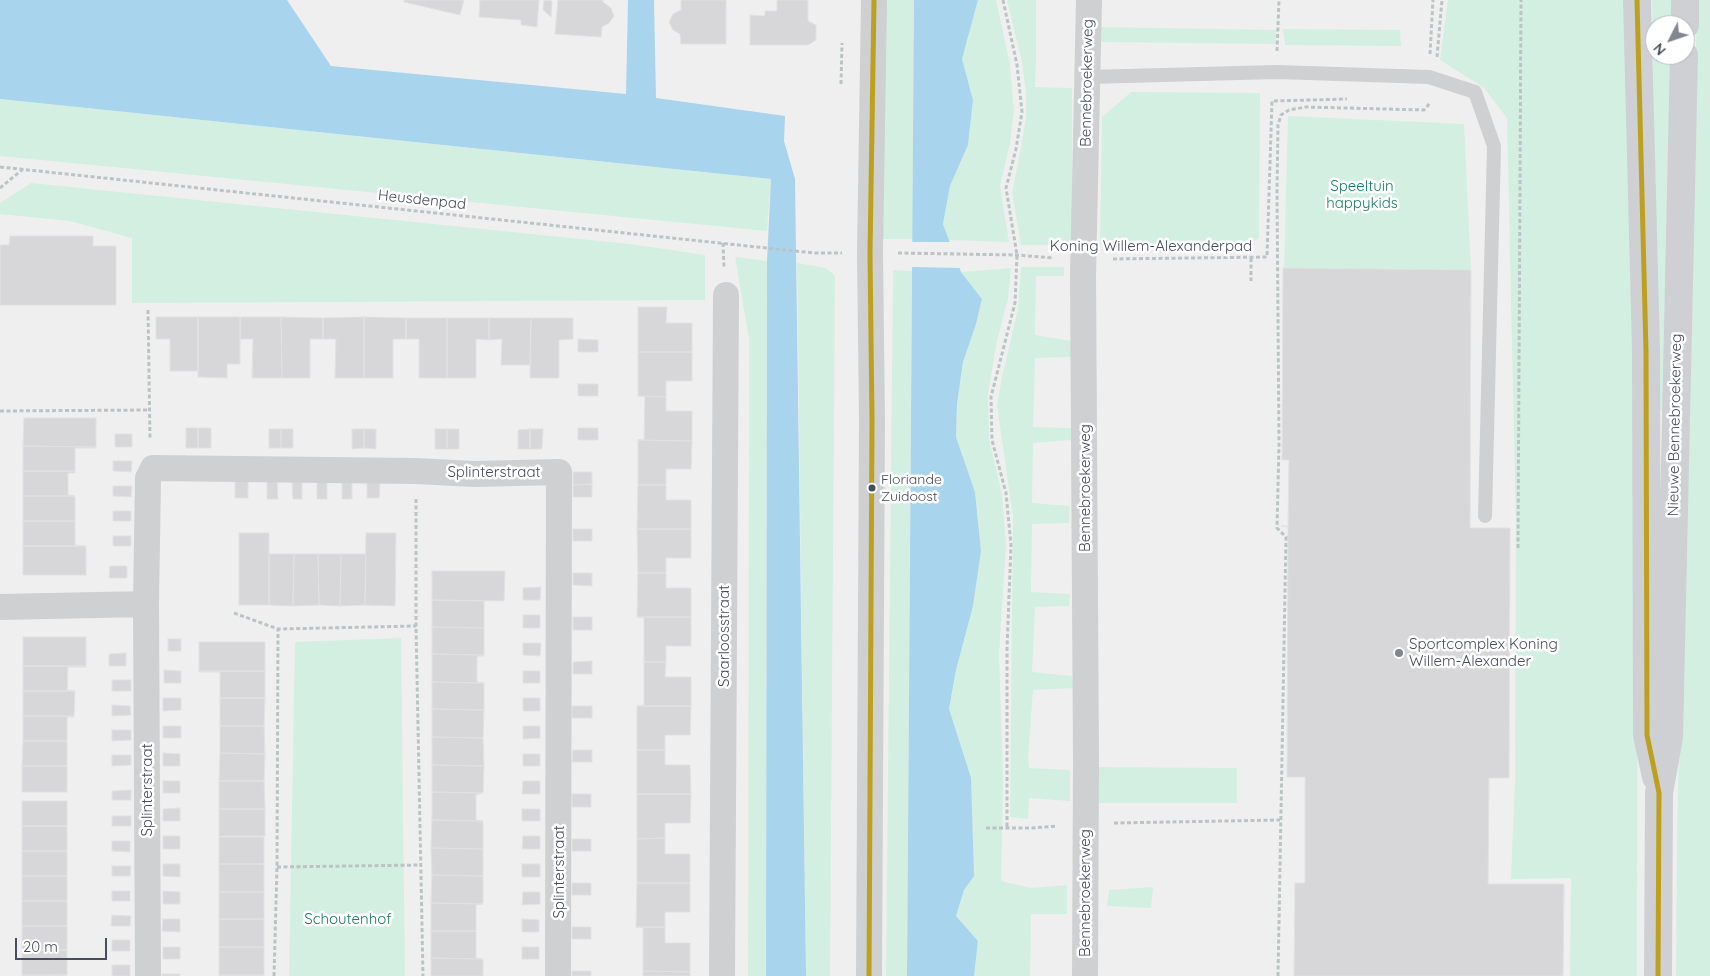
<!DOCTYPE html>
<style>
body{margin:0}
#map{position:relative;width:1710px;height:976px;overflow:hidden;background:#f0efef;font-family:Quicksand,sans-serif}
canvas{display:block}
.north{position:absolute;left:1645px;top:15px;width:50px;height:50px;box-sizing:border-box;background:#fff;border:1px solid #b5b8be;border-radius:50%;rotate:229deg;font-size:14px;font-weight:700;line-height:20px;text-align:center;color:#464e5c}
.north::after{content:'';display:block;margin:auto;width:18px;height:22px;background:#82868f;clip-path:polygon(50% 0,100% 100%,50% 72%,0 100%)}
.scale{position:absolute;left:15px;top:938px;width:92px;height:22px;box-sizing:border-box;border:2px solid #464e5c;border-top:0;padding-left:6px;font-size:15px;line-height:18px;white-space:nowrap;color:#464e5c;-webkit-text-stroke:4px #fff;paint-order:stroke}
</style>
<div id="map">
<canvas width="1710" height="976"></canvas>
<div class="north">N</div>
<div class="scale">20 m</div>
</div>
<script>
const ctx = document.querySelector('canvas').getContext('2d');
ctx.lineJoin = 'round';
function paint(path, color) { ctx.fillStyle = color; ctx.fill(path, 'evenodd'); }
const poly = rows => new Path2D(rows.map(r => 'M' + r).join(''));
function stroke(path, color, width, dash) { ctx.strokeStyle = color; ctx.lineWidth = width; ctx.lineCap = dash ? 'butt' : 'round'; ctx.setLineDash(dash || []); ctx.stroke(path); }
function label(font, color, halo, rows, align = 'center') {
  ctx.font = font + ' Quicksand,sans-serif'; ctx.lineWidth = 5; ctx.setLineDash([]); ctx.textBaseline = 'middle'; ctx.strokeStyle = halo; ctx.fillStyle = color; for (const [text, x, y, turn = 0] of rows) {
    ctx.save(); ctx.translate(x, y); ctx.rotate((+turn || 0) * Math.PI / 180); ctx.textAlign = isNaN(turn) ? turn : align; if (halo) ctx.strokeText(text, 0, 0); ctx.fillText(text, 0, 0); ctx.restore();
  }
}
paint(poly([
 [885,0,914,0,913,239,883,239],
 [978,0,996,0,1010,64,1014,110,1010,144,1000,186,1009,242,949,240,943,224,950,186,968,145,973,100,962,59],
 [1007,0,1036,0,1036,64,1035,87,1072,88,1072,245,1021,245,1012,192,1020,153,1026,118,1026,92,1022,62],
 [1448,0,1627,0,1638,399,1637,976,1570,976,1571,878,1511,879,1515,779,1516,526,1507,118,1484,88,1440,60],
 [1652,0,1683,0,1682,25,1655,25,1655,55,1681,55,1669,413,1658,410],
 [1697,0,1710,0,1710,976,1676,976,1677,831],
 [1101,27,1276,30,1276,44,1101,42],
 [1283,29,1400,30,1401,46,1285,45],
 [1131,92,1260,93,1259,238,1245,248,1100,245,1102,117],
 [0,99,771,179,767,231,0,156],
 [1288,116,1464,124,1471,270,1284,269],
 [31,183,630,244,705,255,705,300,132,303,132,238,70,221,0,214,0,203],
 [735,257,767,261,766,976,748,976,749,339],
 [797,263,826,268,835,276,830,976,806,976],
 [1021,267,1064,267,1064,276,1036,276,1035,335,1072,341,1071,357,1035,358,1033,427,1072,428,1071,440,1033,443,1032,503,1070,506,1069,523,1032,524,1031,592,1070,594,1069,606,1035,607,1032,672,1072,676,1073,688,1033,690,1028,758,1029,768,1070,770,1070,801,1029,798,1028,819,1010,817,1013,517,997,406,1002,377,1018,309],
 [1011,268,1008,299,997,340,988,394,989,439,1002,494,1006,545,999,653,1003,777,1001,881,1031,888,1067,885,1067,914,1031,914,1030,976,974,976,978,941,956,916,964,890,974,876,949,709,956,670,973,606,981,551,975,492,956,437,957,404,963,362,976,324,982,299,961,272],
 [893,270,912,271,907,976,886,976],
 [401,638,405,976,289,976,295,642],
 [1096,767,1237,768,1237,803,1097,803],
 [1153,887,1151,908,1107,906,1109,890]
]), '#d3efe2');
paint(poly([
 [0,0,287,0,331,66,626,94,628,0,654,0,656,98,785,116,784,141,795,179,806,976,766,976,767,261,771,179,0,99],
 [914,0,978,0,962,59,973,100,968,145,950,186,943,224,961,272,982,299,976,324,963,362,957,404,956,437,975,492,981,551,973,606,956,670,949,709,971,778,974,876,964,890,956,916,978,941,974,976,907,976]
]), '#a9d4ed');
paint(poly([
 [910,242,952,242,962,268,910,267]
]), '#f0efef');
const building = poly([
 [404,0,464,0,460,15,404,2,404,0],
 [480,0,539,0,537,27,521,25,521,20,479,17,480,0],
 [544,0,552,1,551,17,543,10,544,0],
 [558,0,603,0,603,2,611,8,614,16,609,23,602,27,601,37,555,34,558,0],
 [681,0,726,0,726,44,681,44,680,34,673,30,669,22,673,14,681,10,681,0],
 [777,0,808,0,808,21,816,25,816,40,808,45,750,45,750,15,764,16,765,15,765,11,777,11,777,0],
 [10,236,93,236,93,246,116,246,116,305,0,305,0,245,9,245,10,236],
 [1283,268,1471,270,1470,528,1510,528,1509,778,1489,778,1488,884,1564,884,1563,976,1294,976,1295,883,1305,883,1305,777,1287,777,1288,527,1281,526,1288,526,1289,460,1282,460,1283,268],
 [638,307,667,307,666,323,692,323,692,352,638,352,638,307],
 [156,317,198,317,198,371,170,371,170,339,156,339,156,317],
 [198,317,240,317,240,364,227,364,227,378,198,377,198,317],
 [240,317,281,317,282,378,252,378,253,339,240,339,240,317],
 [281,317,323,318,323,339,310,339,310,378,282,378,281,317],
 [364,317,406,318,406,339,393,339,393,378,364,378,364,317],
 [364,317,364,378,335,378,336,339,323,339,323,318,364,317],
 [406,318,447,318,447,378,419,378,419,339,406,339,406,318],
 [447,318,489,318,489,340,476,339,476,378,447,378,447,318],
 [489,318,531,318,530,365,501,365,502,339,489,340,489,318],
 [531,318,573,318,573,339,559,340,559,378,530,378,531,318],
 [578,339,598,340,598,352,578,352,578,339],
 [638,352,692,352,692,381,666,381,666,397,638,396,638,352],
 [578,384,598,384,598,396,578,396,578,384],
 [638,396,666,397,666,411,692,411,692,441,638,440,644,440,645,397,638,396],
 [24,418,96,418,96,447,23,446,24,418],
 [186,428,198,428,198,448,186,448,186,428],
 [198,428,211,428,211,448,198,448,198,428],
 [578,428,598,428,598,440,578,440,578,428],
 [269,429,281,429,281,448,269,448,269,429],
 [281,429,293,429,293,448,281,448,281,429],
 [352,429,364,429,364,448,352,449,352,429],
 [364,429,376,429,376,449,364,448,364,429],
 [435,429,447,429,447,449,435,449,435,429],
 [447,429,459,429,459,449,447,449,447,429],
 [530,429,543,429,542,449,530,449,530,429],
 [530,429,530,449,518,449,518,430,530,429],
 [115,434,132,434,132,447,115,447,115,434],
 [638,440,692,441,691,469,666,469,666,485,638,485,638,440],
 [23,446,96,447,96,448,75,448,75,471,23,471,23,446],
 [113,461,132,461,131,472,113,471,113,461],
 [23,471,75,471,75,473,68,473,68,495,75,496,23,496,23,471],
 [573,472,592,472,592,484,573,485,573,472],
 [367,479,380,479,379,498,367,498,367,479],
 [235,480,248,480,248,498,235,498,235,480],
 [267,480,277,480,278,499,267,499,267,480],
 [292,480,302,480,302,499,293,499,292,480],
 [317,480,327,480,327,499,317,499,317,480],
 [342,480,352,480,352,499,342,499,342,480],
 [592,484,592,497,573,497,573,485,592,484],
 [638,485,666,485,666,500,691,500,691,529,637,529,638,485],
 [113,486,132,486,131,497,113,496,113,486],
 [23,496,75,496,75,521,23,521,23,496],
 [113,511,131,511,131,521,113,521,113,511],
 [23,521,75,521,75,545,86,546,23,546,23,521],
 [573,529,592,529,592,541,573,541,573,529],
 [637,529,691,529,691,558,666,558,666,573,638,573,637,529],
 [239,533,269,533,269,605,239,605,239,533],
 [366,533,396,533,395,606,365,605,366,533],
 [113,536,131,536,131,546,113,546,113,536],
 [23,546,86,546,86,575,23,575,23,546],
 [269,554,294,554,293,606,269,605,269,554],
 [294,554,318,554,319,605,293,606,294,554],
 [318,554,341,554,340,606,319,605,318,554],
 [341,554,366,554,365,605,340,606,341,554],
 [110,566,127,566,127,578,109,578,110,566],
 [432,571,505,571,504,601,432,600,432,571],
 [573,573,592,573,592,586,573,585,573,573],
 [638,573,666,573,666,588,691,588,691,617,637,617,638,573],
 [541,587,540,600,523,600,523,588,541,587],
 [432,600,484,601,484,628,432,627,432,600],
 [523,615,540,615,540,628,523,628,523,615],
 [573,617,592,617,592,630,573,630,573,617],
 [637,617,691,617,691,646,666,646,666,662,644,662,644,618,637,617],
 [432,627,484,628,484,655,432,654,432,627],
 [23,637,86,637,86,666,23,666,23,637],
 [168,639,181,639,181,651,168,651,168,639],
 [199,642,265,642,265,671,199,671,199,642],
 [523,643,541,643,540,656,523,655,523,643],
 [126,653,126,666,109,666,109,654,126,653],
 [432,654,484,655,484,656,477,656,477,682,484,683,432,682,432,654],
 [592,661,592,674,573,674,573,662,592,661],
 [644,662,666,662,665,677,691,677,691,706,637,706,644,705,644,662],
 [23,666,86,666,86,667,68,667,67,690,75,691,23,691,23,666],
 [164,670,181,671,181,683,164,683,164,670],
 [199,671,265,671,265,698,220,698,220,672,199,672,199,671],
 [523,671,540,671,540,683,523,683,523,671],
 [112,680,131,680,131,691,112,691,112,680],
 [432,682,484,683,484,710,432,709,432,682],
 [23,691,75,691,74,716,23,716,23,691],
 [163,698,181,698,181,710,163,711,163,698],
 [220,698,265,698,264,726,220,726,220,698],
 [523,698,540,698,540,711,523,711,523,698],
 [112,705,130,706,131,715,112,716,112,705],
 [572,706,592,706,592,718,572,718,572,706],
 [637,706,691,706,690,735,665,735,665,750,637,750,637,706],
 [432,709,484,710,483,738,432,737,432,709],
 [23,716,74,716,74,717,67,717,67,741,23,741,23,716],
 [163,726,181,726,181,738,163,738,163,726],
 [220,726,264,726,265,754,220,753,220,726],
 [523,726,540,726,540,738,523,739,523,726],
 [112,730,131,730,131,740,112,741,112,730],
 [432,737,483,738,484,766,432,765,432,737],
 [23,741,67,741,67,766,22,766,23,741],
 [573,750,592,750,592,762,572,762,573,750],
 [637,750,665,750,665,765,690,765,691,794,637,794,637,750],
 [163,753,180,754,180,766,163,766,163,753],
 [220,753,265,754,264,781,219,781,220,753],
 [523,754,540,754,540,766,523,766,523,754],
 [112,755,131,755,131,765,112,766,112,755],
 [432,765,484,766,483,793,432,792,432,765],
 [22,766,67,766,67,792,22,792,22,766],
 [163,781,180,781,180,793,163,793,163,781],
 [219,781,264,781,265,809,219,809,219,781],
 [523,781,540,781,540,794,522,794,523,781],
 [131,790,131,800,112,800,112,791,131,790],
 [432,792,483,793,476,795,476,820,483,821,432,820,432,792],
 [572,794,591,794,591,807,572,807,572,794],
 [637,794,691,794,690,823,665,823,665,838,637,839,637,794],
 [22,801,67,801,67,826,22,826,22,801],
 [180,808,180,821,163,821,163,809,180,808],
 [219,809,265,809,265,836,219,836,219,809],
 [522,809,540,809,540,821,522,821,522,809],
 [112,816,131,816,131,826,112,826,112,816],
 [432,820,483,821,483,849,431,848,432,820],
 [22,826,67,826,67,851,22,851,22,826],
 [163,836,180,836,180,849,163,849,163,836],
 [523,836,540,836,540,849,522,849,523,836],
 [219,837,264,837,264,864,219,864,219,837],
 [665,838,665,854,690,854,690,883,637,883,637,839,665,838],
 [572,839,591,839,591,851,572,851,572,839],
 [112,841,130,841,130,852,112,851,112,841],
 [431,848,483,849,483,876,432,875,431,848],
 [22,851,67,851,67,876,22,876,22,851],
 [163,864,180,864,180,877,163,876,163,864],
 [219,864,264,864,264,892,219,892,219,864],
 [522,864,540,864,540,877,522,877,522,864],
 [112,866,131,866,130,876,112,876,112,866],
 [432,875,483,876,483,904,431,903,432,875],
 [22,876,67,876,67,901,22,901,22,876],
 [572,883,591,883,591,895,572,895,572,883],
 [637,883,690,883,690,912,665,912,665,927,636,927,637,883],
 [112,891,130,891,130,901,112,901,112,891],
 [163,891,180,892,180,904,163,904,163,891],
 [219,892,264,892,264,919,219,919,219,892],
 [523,892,540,892,540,904,522,905,523,892],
 [22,901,67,901,67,926,22,926,22,901],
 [431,903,483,904,476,905,476,931,431,931,431,903],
 [112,915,131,916,130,926,111,926,112,915],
 [163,919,180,919,180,932,162,931,163,919],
 [219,919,264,919,264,947,219,947,219,919],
 [522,919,539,920,539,932,522,932,522,919],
 [22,926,67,926,67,950,22,950,22,926],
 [572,927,591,927,591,939,572,939,572,927],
 [636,927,665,927,665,943,690,943,690,972,643,971,643,928,636,927],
 [431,931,476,931,476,958,483,959,431,958,431,931],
 [112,940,130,940,130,951,112,951,112,940],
 [163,947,180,947,180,959,163,959,163,947],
 [219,947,264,947,264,975,219,975,219,947],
 [522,947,539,947,539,959,522,959,522,947],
 [22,950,67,950,67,975,22,975,22,950],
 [431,958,483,959,483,976,431,976,431,958],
 [112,965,130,965,130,976,112,976,112,965],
 [572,971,591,971,591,976,572,976,572,971],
 [643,971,690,972,690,976,643,976,643,971],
 [162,974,180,974,180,976,162,976,162,974],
 [22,975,67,975,22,976,22,975],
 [219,975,264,975,264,976,219,976,219,975]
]);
paint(building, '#d7d7d9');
stroke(building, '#e1e1e2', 1);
stroke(poly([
 [1003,0,1017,65,1022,112,1016,149,1006,188,1017,255,1015,303,991,397,992,440,1006,493,1011,545,1007,648,1007,828],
 [1277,51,1279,0],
 [1430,54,1433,0],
 [1437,57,1442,0],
 [841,84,842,43],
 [0,167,814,253,842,253],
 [0,188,23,169],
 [723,243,724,267],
 [898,253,1017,255,1054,258],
 [1251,258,1251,281],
 [1113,259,1267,257,1272,101,1347,99],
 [148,310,150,440],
 [0,411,149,410],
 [416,499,416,626,423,976],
 [1518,548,1521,0],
 [234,613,278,629,416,626],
 [1114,823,1280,820],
 [986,828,1032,828,1057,826],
 [277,867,421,865],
 [274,976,277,867,278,629],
 [1278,976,1286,537,1277,528,1279,445,1277,192,1278,125,1281,115,1289,110,1306,107,1424,110,1431,102]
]), '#bac4c4', 3, [4, 2.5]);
stroke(poly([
 [1087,77,1277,72,1429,77,1475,92,1494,146,1485,516]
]), '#ced0d2', 14);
stroke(poly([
 [0,607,146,604],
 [148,976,146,604,148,478,153,468,416,471,474,474,559,472,558,976],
 [722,976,726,295],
 [869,976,872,420,870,253,874,0],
 [1085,976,1086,761,1083,275,1089,0]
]), '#ced0d2', 26);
stroke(poly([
 [1637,0,1646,351,1647,735,1656,777],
 [1685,25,1685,0],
 [1658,976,1659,793,1669,737,1684,55]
]), '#ced0d4', 28);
stroke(poly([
 [1637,0,1646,351,1647,735,1659,793,1658,976],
 [869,976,872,420,870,253,874,0]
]), '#bea020', 5);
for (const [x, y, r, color] of [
 [872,488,4.5,"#464e5c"],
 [1399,653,5,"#82868f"]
]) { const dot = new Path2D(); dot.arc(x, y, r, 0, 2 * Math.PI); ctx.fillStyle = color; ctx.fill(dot); stroke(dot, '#fff', 2); }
label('14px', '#464e5c', '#fff', [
 ["Floriande",881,480],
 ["Zuidoost",881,497]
], 'left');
label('15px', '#464e5c', '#fff', [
 ["Bennebroekerweg",1087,83,-89],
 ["Heusdenpad",422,200,6],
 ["Koning Willem-Alexanderpad",1151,246],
 ["Nieuwe Bennebroekerweg",1675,425,-89],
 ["Splinterstraat",494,472],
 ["Bennebroekerweg",1085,488,-90],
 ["Saarloosstraat",724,636,-90],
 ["Splinterstraat",147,790,-90],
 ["Splinterstraat",559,872,-90],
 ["Bennebroekerweg",1085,893,-90]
]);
label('15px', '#177d5a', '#fff', [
 ["Speeltuin",1362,186],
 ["happykids",1362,203],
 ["Schoutenhof",348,919]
]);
label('15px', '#464e5c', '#fff', [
 ["Sportcomplex Koning",1409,644],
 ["Willem-Alexander",1409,661]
], 'left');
</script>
